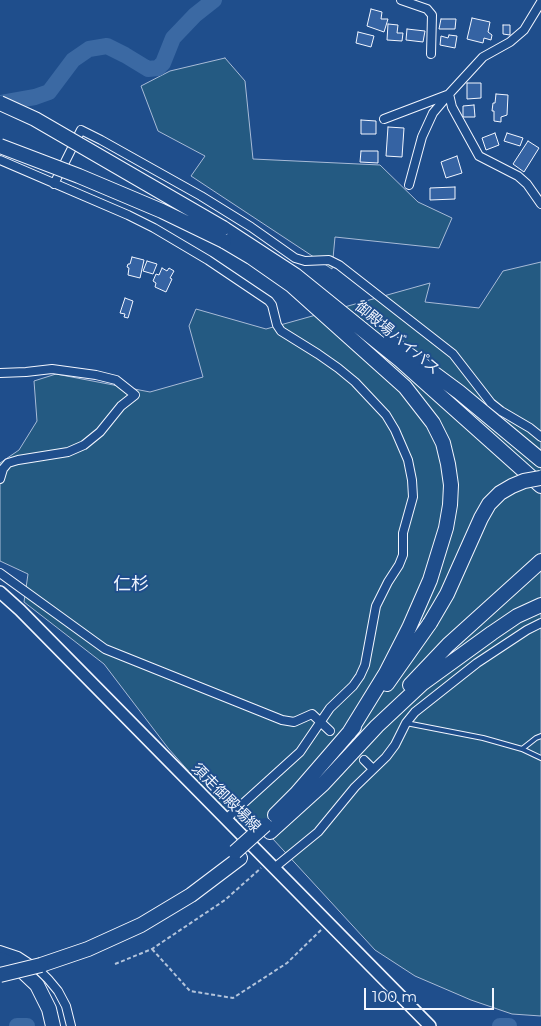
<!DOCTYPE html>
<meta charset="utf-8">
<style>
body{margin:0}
#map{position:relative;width:541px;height:1026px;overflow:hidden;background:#1f4e8c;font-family:Montserrat,sans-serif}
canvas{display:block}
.scale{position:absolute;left:364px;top:988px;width:130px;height:22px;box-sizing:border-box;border:2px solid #f2f6ff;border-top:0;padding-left:6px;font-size:15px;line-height:18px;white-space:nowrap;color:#f2f6ff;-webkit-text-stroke:4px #1f4e8c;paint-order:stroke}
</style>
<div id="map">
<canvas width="541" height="1026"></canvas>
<div class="scale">100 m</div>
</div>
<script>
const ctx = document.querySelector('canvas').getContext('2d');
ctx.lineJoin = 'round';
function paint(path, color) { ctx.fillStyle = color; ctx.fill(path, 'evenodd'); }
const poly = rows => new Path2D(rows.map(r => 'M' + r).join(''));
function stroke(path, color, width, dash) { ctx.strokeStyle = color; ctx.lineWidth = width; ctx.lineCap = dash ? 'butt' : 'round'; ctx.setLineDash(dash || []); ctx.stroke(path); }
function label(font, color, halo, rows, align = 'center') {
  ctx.font = font + ' Montserrat,"Noto Sans JP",sans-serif'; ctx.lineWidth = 4; ctx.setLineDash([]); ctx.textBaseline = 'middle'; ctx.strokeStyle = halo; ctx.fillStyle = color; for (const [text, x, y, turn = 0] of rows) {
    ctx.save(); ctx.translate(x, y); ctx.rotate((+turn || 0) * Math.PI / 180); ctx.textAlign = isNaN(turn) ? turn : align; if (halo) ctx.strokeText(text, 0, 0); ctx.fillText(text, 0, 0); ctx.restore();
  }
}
const green = poly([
 [225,58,245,81,253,159,380,165,418,202,452,218,439,248,335,237,332,269,191,176,205,156,158,131,141,86,170,71,225,58],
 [541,262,541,1016,512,1014,471,1000,415,976,375,950,261,826,230,818,168,748,104,664,24,602,28,574,0,561,0,463,19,450,37,421,34,381,56,374,150,392,203,377,189,326,196,309,266,329,430,283,425,302,479,308,503,271,541,262]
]);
paint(green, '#245a82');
stroke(green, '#a8bbd7', 1);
stroke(poly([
 [0,103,35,97,49,92,73,60,89,49,107,46,125,55,148,69,158,68,163,63,173,38,195,15,214,0],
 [17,1026,27,1026],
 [500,1026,509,1026]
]), '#3b69a3', 16);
const building = poly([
 [371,9,382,12,381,19,388,19,384,32,367,26,371,9],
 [472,18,490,22,488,32,492,35,491,40,484,38,483,43,467,39,472,18],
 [441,19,456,19,455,29,439,29,441,19],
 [388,24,398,25,397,33,403,33,402,41,387,40,388,24],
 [503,25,510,25,510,35,503,34,503,25],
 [407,29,425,31,423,42,406,40,407,29],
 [358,32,374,36,371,47,356,43,358,32],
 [449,35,457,36,455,48,440,45,441,36,448,38,449,35],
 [467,83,481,83,481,98,467,99,467,83],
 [496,94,508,95,507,115,501,117,501,122,494,121,494,111,492,111,493,103,495,103,496,94],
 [474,105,475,117,463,117,463,106,474,105],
 [361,120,376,121,376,134,361,134,361,120],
 [388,127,404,128,402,157,386,156,388,127],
 [495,133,499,145,486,150,482,138,495,133],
 [507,133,523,138,520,146,504,141,507,133],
 [528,141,539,148,524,172,513,164,528,141],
 [361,151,378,151,378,163,360,162,361,151],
 [457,156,462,173,446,178,441,162,457,156],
 [455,187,455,199,430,200,430,188,455,187],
 [132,257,144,260,140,278,128,275,129,268,127,267,128,264,130,264,132,257],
 [147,261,157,264,153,274,143,271,147,261],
 [162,268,167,271,169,268,174,271,170,278,172,279,166,292,155,287,156,283,153,281,156,274,159,275,162,268],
 [125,298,133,301,128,318,124,317,125,314,120,313,125,298]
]);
paint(building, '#3563a3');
stroke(building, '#f2f6ff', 1);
const service = poly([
 [406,723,483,738,522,749,541,758],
 [522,749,536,738,541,736]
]);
const minor = poly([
 [401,0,427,9,432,15,431,54],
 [541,2,524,30,510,42,483,57,449,94,452,107,479,156,518,176,527,184,541,204],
 [384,119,447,95],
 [0,160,128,215,154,228,208,260,269,301,272,305,277,325,281,331,318,354,338,368,355,382,386,415,395,430,408,460,412,480,413,497,403,533,403,555,399,565,388,582,376,606,365,665,360,676,353,686,330,708,300,752,226,819],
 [54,184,81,130,101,140,201,196,251,227,295,258,305,261,329,260,339,265,453,354,491,403,501,411,530,428,541,437],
 [409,185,422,137,433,113,449,94],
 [0,373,26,372,52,369,96,375,116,380,135,395,121,406,100,432,84,445,68,452,18,460,8,463,3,469,0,479],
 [0,573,105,649,282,720,294,722,312,714,330,731],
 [364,760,373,769],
 [274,868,318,832,355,787,386,757,395,745,406,723,415,712,477,663,527,630,541,623],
 [0,950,18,956,38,969,48,979,58,991,66,1006,71,1026]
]);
const secondary = poly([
 [0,592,20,610,430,1026]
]);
const motorway = poly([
 [223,228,295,275,400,360,541,486],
 [224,241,251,257,294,287],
 [289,283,405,387,433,423,443,443,448,464,451,485,450,505,446,528,430,580,409,628,386,673,349,733],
 [390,341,459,392,541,460],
 [387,684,430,623],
 [410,685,448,645,541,561],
 [275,815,296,794,354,727],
 [270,832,323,784,377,726,423,683,492,633,517,616,541,605],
 [0,959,18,967,37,985,49,1009,53,1026],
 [41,965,88,949,141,925,191,895,240,858]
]);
stroke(service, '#f2f6ff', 6);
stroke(minor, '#f2f6ff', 10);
stroke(secondary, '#f2f6ff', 14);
stroke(motorway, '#f2f6ff', 16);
stroke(poly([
 [152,949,190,991,233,998,287,963,321,930],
 [115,964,152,949,225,900,261,868]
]), '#b3c4dc', 2, [4, 2.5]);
stroke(service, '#1f4e8c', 4);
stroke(minor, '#1f4e8c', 8);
stroke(secondary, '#1f4e8c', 11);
stroke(motorway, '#1f4e8c', 14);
const motorwayBridge = poly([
 [0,103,35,119,223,228],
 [0,146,79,176,162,211,224,241],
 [430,623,447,594,481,518,489,504,500,493,512,486,524,481,541,478],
 [235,852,265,825],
 [0,975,41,965]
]);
stroke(motorwayBridge, '#f2f6ff', 16, []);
stroke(motorwayBridge, '#1f4e8c', 14);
label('15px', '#f2f6ff', '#1f4e8c', [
 ["御殿場バイパス",397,338,40],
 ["須走御殿場線",226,798,45]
]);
label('18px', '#f2f6ff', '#1f4e8c', [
 ["仁杉",131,585]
]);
</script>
